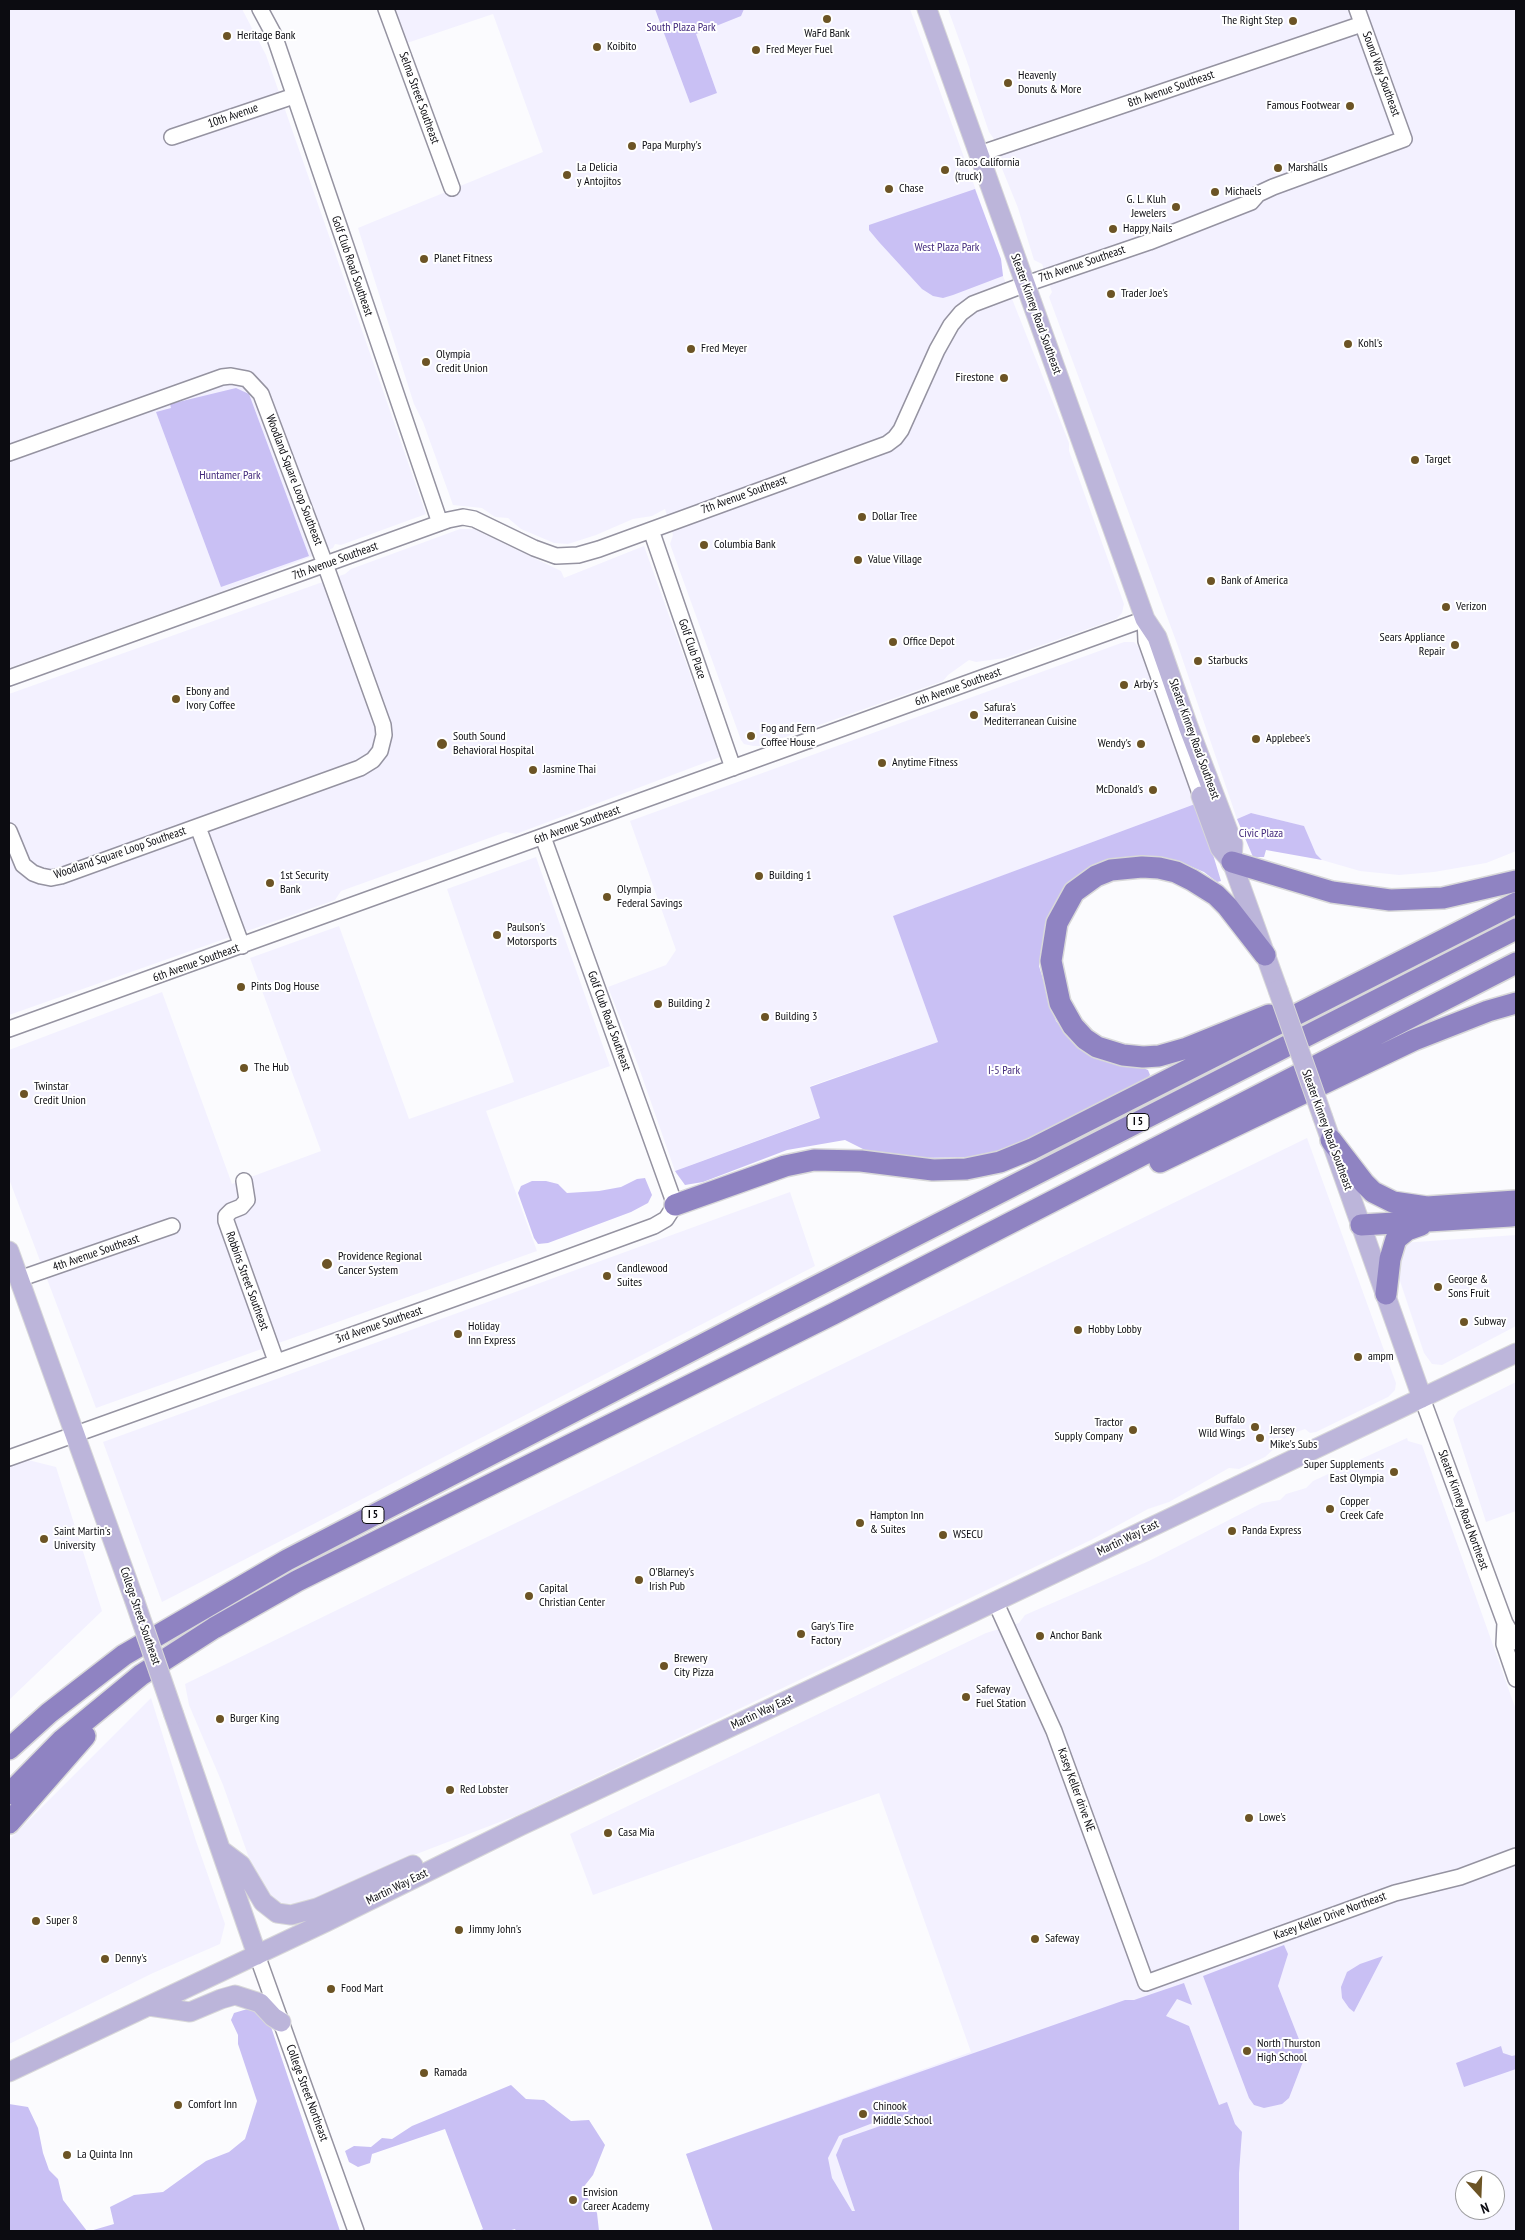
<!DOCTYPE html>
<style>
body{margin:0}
#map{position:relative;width:1525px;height:2240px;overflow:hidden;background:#fbfbfe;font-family:"PT Sans Narrow",sans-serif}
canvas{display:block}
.frame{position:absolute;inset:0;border:10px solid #0c0c11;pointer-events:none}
.north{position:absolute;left:1455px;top:2170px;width:50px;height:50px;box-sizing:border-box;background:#fff;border:1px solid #9e9ea0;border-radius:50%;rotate:160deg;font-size:14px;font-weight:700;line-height:20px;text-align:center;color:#0c0c11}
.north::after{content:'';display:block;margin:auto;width:18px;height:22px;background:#6c5425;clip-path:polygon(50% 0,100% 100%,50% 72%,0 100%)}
</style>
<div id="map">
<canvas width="1525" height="2240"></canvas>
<div class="frame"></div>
<div class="north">N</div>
</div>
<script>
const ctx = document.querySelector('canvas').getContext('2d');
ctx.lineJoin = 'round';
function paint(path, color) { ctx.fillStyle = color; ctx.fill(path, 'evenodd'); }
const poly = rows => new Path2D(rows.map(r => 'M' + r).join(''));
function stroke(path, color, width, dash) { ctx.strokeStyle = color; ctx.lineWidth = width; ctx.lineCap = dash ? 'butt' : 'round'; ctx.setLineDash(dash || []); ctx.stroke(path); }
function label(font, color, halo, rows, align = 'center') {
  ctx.font = font + ' "PT Sans Narrow",sans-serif'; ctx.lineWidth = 4; ctx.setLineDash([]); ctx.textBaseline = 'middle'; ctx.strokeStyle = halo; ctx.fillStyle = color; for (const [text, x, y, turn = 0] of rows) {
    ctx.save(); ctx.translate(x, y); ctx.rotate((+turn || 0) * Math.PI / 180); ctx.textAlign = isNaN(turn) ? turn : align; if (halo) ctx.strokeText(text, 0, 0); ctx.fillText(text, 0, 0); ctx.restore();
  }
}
paint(poly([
 [9,9,242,9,266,55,426,514,341,545,335,544,333,548,221,592,9,668],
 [395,9,910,9,1001,259,1003,276,1069,443,1069,451,1124,604,1122,613,1116,619,1005,658,976,662,969,660,948,675,943,681,760,746,753,746,744,744,741,740,670,544,673,535,665,509,652,516,633,519,596,535,568,544,554,543,521,529,508,518,495,517,482,508,453,505,423,422,414,404,358,228,543,152,493,14,407,43],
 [948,9,1516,9,1516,851,1486,863,1434,872,1399,875,1360,871,1322,860,1316,854,1303,826,1251,813,1237,819,1179,649,1049,297,1052,292,1042,264,1034,260,1018,208,1001,166,1002,159,994,139,989,132,970,76,970,70],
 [460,529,474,529,561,571,564,578,644,546,720,757,516,834,506,832,341,891,335,900,9,1015,9,694,345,574,351,569],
 [1124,642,1134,642,1140,648,1195,804,894,916,938,1042,810,1086,821,1117,675,1171,638,1065,608,987,666,965,676,950,630,821],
 [536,857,610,1066,486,1111,537,1251,96,1408,9,1179,9,1050,162,992,232,1184,321,1151,250,958,339,926,409,1119,514,1082,447,889],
 [1307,1138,1393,1375,1396,1383,1395,1390,1388,1397,1316,1432,1310,1433,1305,1429,1289,1435,1265,1457,1239,1469,1229,1468,1169,1502,1148,1509,1091,1540,518,1815,414,1855,306,1910,272,1902,258,1883,223,1785,189,1705,185,1684],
 [790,1192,815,1266,162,1602,103,1442],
 [1516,1235,1516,1326,1442,1365,1432,1364,1424,1353,1396,1269,1402,1243],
 [1516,1382,1516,1511,1486,1522,1453,1419,1458,1411],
 [1407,1438,1408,1441,1422,1445,1516,1710,1516,2231,713,2231,686,2154,971,2052,879,1793,593,1895,570,1834,986,1633,1019,1623,1025,1615,1149,1561,1262,1503,1280,1500,1286,1494,1306,1488,1313,1481],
 [1465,2180,1495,2180,1495,2210,1465,2210],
 [16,1457,56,1467,102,1611,9,1700,9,1460],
 [151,1698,196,1841,225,1924,220,1944,153,1973,9,2044,9,1840]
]), '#f3f1ff');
paint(poly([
 [655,9,744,9,741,16,696,34,717,93,690,103],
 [975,189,1001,259,1003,276,953,295,943,298,933,296,922,289,879,242,869,230,869,225],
 [236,388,249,394,309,556,221,587,156,412,171,408,170,404],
 [1195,804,1211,848,1221,881,1217,882,1204,872,1185,864,1163,860,1061,896,1053,908,1041,950,1039,966,1056,1021,1069,1036,1148,1070,1150,1075,1146,1080,1020,1143,980,1157,919,1158,869,1152,845,1140,787,1150,703,1182,685,1185,677,1174,675,1171,820,1118,810,1087,938,1042,893,916],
 [1251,813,1304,826,1316,854,1322,860,1266,850,1264,857,1253,857,1237,819],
 [645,1178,652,1195,648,1203,631,1212,548,1243,538,1244,534,1238,518,1193,521,1186,532,1181,546,1181,558,1184,567,1193,599,1191,621,1187,637,1179],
 [1284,1945,1288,1954,1278,1986,1302,2047,1304,2059,1289,2098,1282,2104,1264,2108,1254,2105,1249,2098,1203,1976],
 [1383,1956,1354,2012,1349,2008,1342,1998,1341,1987,1347,1972,1360,1964],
 [1184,1983,1192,2005,1177,1999,1166,2016,1189,2026,1219,2105,1227,2102,1235,2124,1242,2132,1239,2173,1239,2231,713,2231,686,2154,1125,2000,1134,2000],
 [891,2116,900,2119,843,2139,836,2155,855,2211,852,2211,832,2178,828,2158,839,2136],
 [254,2007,268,2018,340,2231,90,2231,114,2224,110,2207,134,2195,163,2192,206,2161,229,2152,245,2139,257,2101,238,2044,238,2035,231,2020,234,2013],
 [1501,2046,1503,2053,1512,2056,1516,2055,1516,2069,1464,2087,1456,2063],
 [511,2085,526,2099,544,2100,571,2121,589,2120,605,2145,593,2175,582,2189,597,2213,599,2231,516,2231,515,2229,508,2231,478,2231,483,2229,445,2129,372,2154,370,2163,358,2167,349,2162,345,2151,354,2146,371,2147,382,2138,392,2139,412,2126],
 [9,2104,28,2107,38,2128,43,2153,49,2170,58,2179,63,2200,87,2231,9,2231]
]), '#c9c0f4');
const minor = poly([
 [260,9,274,35,440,523],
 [386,9,452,188],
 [172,137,294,96],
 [979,154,1362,24],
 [9,453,222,377,231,376,247,379,261,394,325,564,383,725,384,735,380,751,373,760,360,768,61,876,51,878,41,876,33,873,23,865,9,831],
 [651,530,733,768],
 [9,678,448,520,463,517,474,519,534,548,556,556,578,555,599,549,887,444,895,438,901,430,937,350,951,325,961,313,973,304,1026,284,1149,242,1251,202,1258,194,1273,187,1404,139,1357,9],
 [198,827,242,946],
 [9,1029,1145,619,1146,641,1201,796],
 [244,1181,247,1200,241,1207,231,1211,226,1216,226,1221,276,1361],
 [19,1279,172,1226],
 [1422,1398,1505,1623,1516,1642],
 [9,1458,531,1271,654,1226,666,1219,675,1205,543,837],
 [995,1601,1054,1731,1146,1983,1395,1893,1460,1877,1516,1856],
 [1505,1623,1504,1644,1516,1679],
 [257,1955,356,2231]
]);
const major = poly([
 [927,9,1145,619,1157,637,1188,726,1233,844,1232,862],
 [1201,796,1220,848,1232,862,1278,990],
 [1323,1118,1422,1398],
 [9,1251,134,1599],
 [174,1715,257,1955],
 [221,1850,241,1865,263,1902,277,1913,291,1915,317,1908,413,1865],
 [149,2006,190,2012,221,1999,235,1995,260,2003,273,2017,281,2022],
 [9,2072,326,1922,520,1826,854,1669,1516,1353]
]);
const highway = poly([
 [1232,862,1332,892,1390,900,1443,898,1516,881],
 [1265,955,1227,906,1216,895,1192,880,1176,872,1159,868,1142,867,1111,870,1096,876,1074,892,1057,923,1051,961,1060,1003,1073,1026,1085,1039,1097,1047,1123,1055,1143,1057,1159,1056,1187,1048,1269,1015],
 [1331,1140,1364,1183,1373,1192,1393,1202,1427,1207,1516,1201],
 [1160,1162,1414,1040,1488,1011,1516,1003],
 [675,1205,785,1166,814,1160,861,1161,933,1170,966,1169,1000,1162,1032,1149,1516,903],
 [1361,1225,1511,1216],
 [1386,1294,1390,1259,1396,1239,1407,1230,1421,1225],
 [9,1749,49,1713,124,1655,287,1560,760,1315,1516,929],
 [9,1794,62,1740,141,1675,214,1628,297,1581,833,1314,1516,963],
 [9,1823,85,1736]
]);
stroke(minor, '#9593a1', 18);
stroke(major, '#d8d8d9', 21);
stroke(highway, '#d8d8d9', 24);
stroke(minor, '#fff', 15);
stroke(major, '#bcb5da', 19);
stroke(highway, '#8f83c2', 21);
const majorBridge = poly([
 [1278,990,1323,1118],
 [134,1599,174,1715]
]);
stroke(majorBridge, '#d8d8d9', 21, []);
stroke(majorBridge, '#bcb5da', 19);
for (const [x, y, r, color] of [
 [827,19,5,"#6c5425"],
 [1293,21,5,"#6c5425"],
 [227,36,5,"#6c5425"],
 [597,47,5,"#6c5425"],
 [756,50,5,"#6c5425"],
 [1008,83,5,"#6c5425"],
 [1350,106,5,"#6c5425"],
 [632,146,5,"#6c5425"],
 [1278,168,5,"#6c5425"],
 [945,170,5,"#6c5425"],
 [567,175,5,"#6c5425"],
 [889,189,5,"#6c5425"],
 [1215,192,5,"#6c5425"],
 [1176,207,5,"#6c5425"],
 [1113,229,5,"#6c5425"],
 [424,259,5,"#6c5425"],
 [1111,294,5,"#6c5425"],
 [1348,344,5,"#6c5425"],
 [691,349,5,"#6c5425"],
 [426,362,5,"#6c5425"],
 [1004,378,5,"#6c5425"],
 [1415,460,5,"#6c5425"],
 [862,517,5,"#6c5425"],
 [704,545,5,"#6c5425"],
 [858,560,5,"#6c5425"],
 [1211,581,5,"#6c5425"],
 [1446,607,5,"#6c5425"],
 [893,642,5,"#6c5425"],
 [1455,645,5,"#6c5425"],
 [1198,661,5,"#6c5425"],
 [1124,685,5,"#6c5425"],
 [176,699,5,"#6c5425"],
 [974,715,5,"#6c5425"],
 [751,736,5,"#6c5425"],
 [1256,739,5,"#6c5425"],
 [442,744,6,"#6c5425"],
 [1141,744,5,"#6c5425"],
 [882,763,5,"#6c5425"],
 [533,770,5,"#6c5425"],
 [1153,790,5,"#6c5425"],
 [759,876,5,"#6c5425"],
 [270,883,5,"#6c5425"],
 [607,897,5,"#6c5425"],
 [497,935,5,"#6c5425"],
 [241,987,5,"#6c5425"],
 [658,1004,5,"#6c5425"],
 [765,1017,5,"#6c5425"],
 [244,1068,5,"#6c5425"],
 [24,1094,5,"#6c5425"],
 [327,1264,6,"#6c5425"],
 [607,1276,5,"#6c5425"],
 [1438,1287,5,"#6c5425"],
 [1464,1322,5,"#6c5425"],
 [1078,1330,5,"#6c5425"],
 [458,1334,5,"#6c5425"],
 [1358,1357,5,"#6c5425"],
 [1255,1427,5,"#6c5425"],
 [1133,1430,5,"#6c5425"],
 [1260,1438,5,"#6c5425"],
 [1394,1472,5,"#6c5425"],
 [1330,1509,5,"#6c5425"],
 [860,1523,5,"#6c5425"],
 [1232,1531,5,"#6c5425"],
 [943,1535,5,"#6c5425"],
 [44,1539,5,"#6c5425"],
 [639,1580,5,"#6c5425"],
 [529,1596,5,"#6c5425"],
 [801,1634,5,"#6c5425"],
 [1040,1636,5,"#6c5425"],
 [664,1666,5,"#6c5425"],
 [966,1697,5,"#6c5425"],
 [220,1719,5,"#6c5425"],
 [450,1790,5,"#6c5425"],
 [1249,1818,5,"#6c5425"],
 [608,1833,5,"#6c5425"],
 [36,1921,5,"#6c5425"],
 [459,1930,5,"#6c5425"],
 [1035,1939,5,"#6c5425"],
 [105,1959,5,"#6c5425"],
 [331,1989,5,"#6c5425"],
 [1247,2051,5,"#6c5425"],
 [424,2073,5,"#6c5425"],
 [178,2105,5,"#6c5425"],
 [863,2114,5,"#6c5425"],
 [67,2155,5,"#6c5425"],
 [573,2200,5,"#6c5425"]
]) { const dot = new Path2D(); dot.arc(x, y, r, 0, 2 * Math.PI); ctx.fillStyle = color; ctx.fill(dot); stroke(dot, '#fff', 2); }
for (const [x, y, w] of [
 [1138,1122,22],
 [373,1515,22]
]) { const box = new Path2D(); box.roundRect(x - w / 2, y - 8.5, w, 17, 4); ctx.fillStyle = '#fff'; ctx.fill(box); stroke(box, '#0c0c11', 1); }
label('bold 11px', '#0c0c11', null, [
 ["I 5",1138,1122],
 ["I 5",373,1515]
]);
label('12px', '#0c0c11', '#fff', [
 ["The Right Step",1283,21,"right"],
 ["WaFd Bank",827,34,"center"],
 ["Heritage Bank",237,36],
 ["Koibito",607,47],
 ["Fred Meyer Fuel",766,50],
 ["Heavenly",1018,76],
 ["Donuts & More",1018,90],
 ["Famous Footwear",1340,106,"right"],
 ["Papa Murphy's",642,146],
 ["Tacos California",955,163],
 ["(truck)",955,177],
 ["La Delicia",577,168],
 ["y Antojitos",577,182],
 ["Marshalls",1288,168],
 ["Chase",899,189],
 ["Michaels",1225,192],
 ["G. L. Kluh",1166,200,"right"],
 ["Jewelers",1166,214,"right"],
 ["Happy Nails",1123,229],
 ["Planet Fitness",434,259],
 ["Trader Joe's",1121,294],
 ["Kohl's",1358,344],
 ["Fred Meyer",701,349],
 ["Olympia",436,355],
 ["Credit Union",436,369],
 ["Firestone",994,378,"right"],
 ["Target",1425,460],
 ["Dollar Tree",872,517],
 ["Columbia Bank",714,545],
 ["Value Village",868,560],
 ["Bank of America",1221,581],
 ["Verizon",1456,607],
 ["Sears Appliance",1445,638,"right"],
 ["Repair",1445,652,"right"],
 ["Office Depot",903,642],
 ["Starbucks",1208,661],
 ["Arby's",1134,685],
 ["Ebony and",186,692],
 ["Ivory Coffee",186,706],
 ["Safura's",984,708],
 ["Mediterranean Cuisine",984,722],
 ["Fog and Fern",761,729],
 ["Coffee House",761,743],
 ["South Sound",453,737],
 ["Behavioral Hospital",453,751],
 ["Applebee's",1266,739],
 ["Wendy's",1131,744,"right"],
 ["Anytime Fitness",892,763],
 ["Jasmine Thai",543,770],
 ["McDonald's",1143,790,"right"],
 ["1st Security",280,876],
 ["Bank",280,890],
 ["Building 1",769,876],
 ["Olympia",617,890],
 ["Federal Savings",617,904],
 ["Paulson's",507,928],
 ["Motorsports",507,942],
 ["Pints Dog House",251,987],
 ["Building 2",668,1004],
 ["Building 3",775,1017],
 ["The Hub",254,1068],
 ["Twinstar",34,1087],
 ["Credit Union",34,1101],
 ["Providence Regional",338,1257],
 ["Cancer System",338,1271],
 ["Candlewood",617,1269],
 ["Suites",617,1283],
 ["George &",1448,1280],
 ["Sons Fruit",1448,1294],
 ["Subway",1474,1322],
 ["Holiday",468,1327],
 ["Inn Express",468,1341],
 ["Hobby Lobby",1088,1330],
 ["ampm",1368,1357],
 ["Buffalo",1245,1420,"right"],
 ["Wild Wings",1245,1434,"right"],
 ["Tractor",1123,1423,"right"],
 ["Supply Company",1123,1437,"right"],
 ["Jersey",1270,1431],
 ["Mike's Subs",1270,1445],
 ["Super Supplements",1384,1465,"right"],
 ["East Olympia",1384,1479,"right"],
 ["Copper",1340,1502],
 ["Creek Cafe",1340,1516],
 ["Hampton Inn",870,1516],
 ["& Suites",870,1530],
 ["Panda Express",1242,1531],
 ["Saint Martin's",54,1532],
 ["University",54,1546],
 ["WSECU",953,1535],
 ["O'Blarney's",649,1573],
 ["Irish Pub",649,1587],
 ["Capital",539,1589],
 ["Christian Center",539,1603],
 ["Gary's Tire",811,1627],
 ["Factory",811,1641],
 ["Anchor Bank",1050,1636],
 ["Brewery",674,1659],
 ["City Pizza",674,1673],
 ["Safeway",976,1690],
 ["Fuel Station",976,1704],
 ["Burger King",230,1719],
 ["Red Lobster",460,1790],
 ["Lowe's",1259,1818],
 ["Casa Mia",618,1833],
 ["Super 8",46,1921],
 ["Jimmy John's",469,1930],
 ["Safeway",1045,1939],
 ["Denny's",115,1959],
 ["Food Mart",341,1989],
 ["North Thurston",1257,2044],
 ["High School",1257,2058],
 ["Ramada",434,2073],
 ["Comfort Inn",188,2105],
 ["Chinook",873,2107],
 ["Middle School",873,2121],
 ["La Quinta Inn",77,2155],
 ["Envision",583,2193],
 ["Career Academy",583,2207]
], 'left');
label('12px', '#432a7c', '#fff', [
 ["South Plaza Park",681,28],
 ["West Plaza Park",947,248],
 ["Huntamer Park",230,476],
 ["Civic Plaza",1261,834],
 ["I-5 Park",1004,1071]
]);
label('12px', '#0c0c11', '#fff', [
 ["Sound Way Southeast",1381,74,70],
 ["8th Avenue Southeast",1171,89,-19],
 ["Selma Street Southeast",419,98,70],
 ["10th Avenue",233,116,-19],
 ["7th Avenue Southeast",1082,264,-19],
 ["Golf Club Road Southeast",352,266,71],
 ["Sleater Kinney Road Southeast",1036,314,70],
 ["Woodland Square Loop Southeast",294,480,69],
 ["7th Avenue Southeast",744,495,-20],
 ["7th Avenue Southeast",335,561,-20],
 ["Golf Club Place",692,649,71],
 ["6th Avenue Southeast",958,687,-20],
 ["Sleater Kinney Road Southeast",1194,739,70],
 ["6th Avenue Southeast",577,825,-20],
 ["Woodland Square Loop Southeast",120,853,-19],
 ["6th Avenue Southeast",196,963,-20],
 ["Golf Club Road Southeast",609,1021,70],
 ["Sleater Kinney Road Southeast",1327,1130,70],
 ["4th Avenue Southeast",96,1253,-19],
 ["Robbins Street Southeast",247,1281,70],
 ["3rd Avenue Southeast",379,1325,-19],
 ["Sleater Kinney Road Northeast",1463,1510,70],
 ["Martin Way East",1128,1538,-26],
 ["College Street Southeast",140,1616,71],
 ["Martin Way East",762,1712,-25],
 ["Kasey Keller drive NE",1076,1790,70],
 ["Martin Way East",397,1887,-26],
 ["Kasey Keller Drive Northeast",1330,1916,-20],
 ["College Street Northeast",307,2093,70]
]);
</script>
